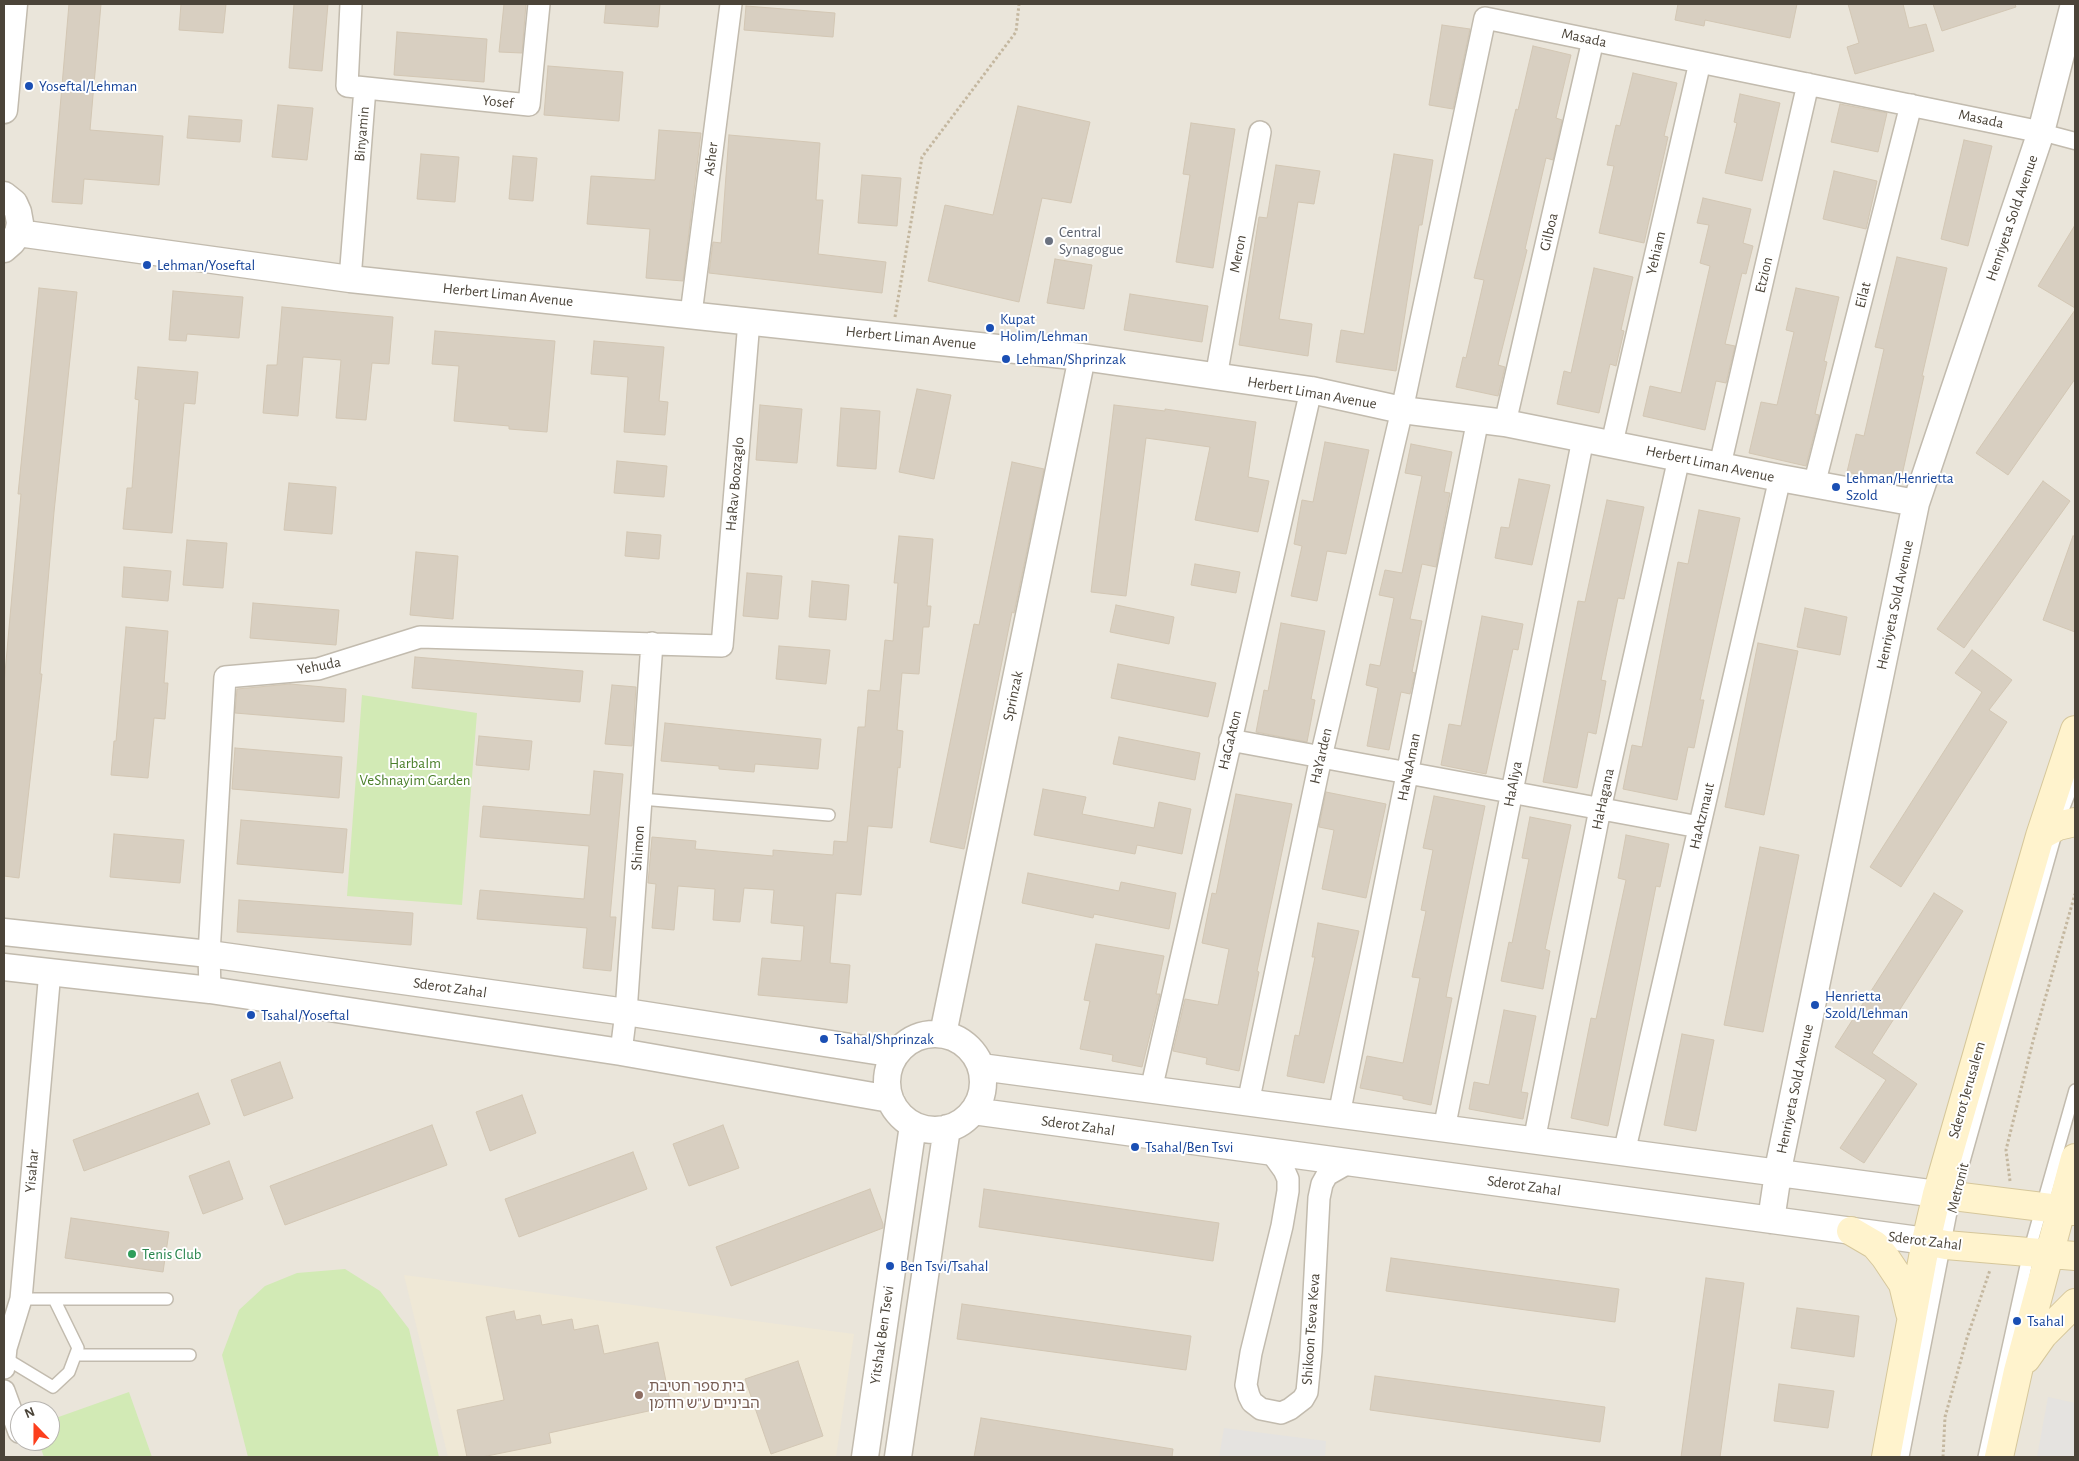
<!DOCTYPE html>
<meta charset="utf-8">
<style>
body{margin:0}
#map{position:relative;width:2079px;height:1461px;overflow:hidden;background:#f6f3ec;font-family:"Alegreya Sans",sans-serif}
canvas{display:block}
.frame{position:absolute;inset:0;border:5px solid #4b4439;pointer-events:none}
.north{position:absolute;left:10px;top:1401px;width:50px;height:50px;box-sizing:border-box;background:#fff;border:1px solid #b7b4b0;border-radius:50%;rotate:338deg;font-size:14px;font-weight:700;line-height:20px;text-align:center;color:#4b4439}
.north::after{content:'';display:block;margin:auto;width:18px;height:22px;background:#fc3f1d;clip-path:polygon(50% 0,100% 100%,50% 72%,0 100%)}
</style>
<div id="map">
<canvas width="2079" height="1461"></canvas>
<div class="frame"></div>
<div class="north">N</div>
</div>
<script>
const ctx = document.querySelector('canvas').getContext('2d');
ctx.lineJoin = 'round';
function paint(path, color) { ctx.fillStyle = color; ctx.fill(path, 'evenodd'); }
const poly = rows => new Path2D(rows.map(r => 'M' + r).join(''));
function stroke(path, color, width, dash) { ctx.strokeStyle = color; ctx.lineWidth = width; ctx.lineCap = dash ? 'butt' : 'round'; ctx.setLineDash(dash || []); ctx.stroke(path); }
function label(font, color, halo, rows, align = 'center') {
  ctx.font = font + ' "Alegreya Sans","Noto Sans Hebrew",sans-serif'; ctx.lineWidth = 4; ctx.setLineDash([]); ctx.textBaseline = 'middle'; ctx.strokeStyle = halo; ctx.fillStyle = color; for (const [text, x, y, turn = 0] of rows) {
    ctx.save(); ctx.translate(x, y); ctx.rotate((+turn || 0) * Math.PI / 180); ctx.textAlign = isNaN(turn) ? turn : align; if (halo) ctx.strokeText(text, 0, 0); ctx.fillText(text, 0, 0); ctx.restore();
  }
}
paint(poly([
 [4,4,2075,4,2075,1457,4,1457],
 [20,1411,50,1411,50,1441,20,1441]
]), '#eae5da');
paint(poly([
 [404,1275,854,1334,836,1457,448,1457]
]), '#efe8d6');
paint(poly([
 [362,695,477,713,462,905,347,896],
 [345,1269,380,1291,409,1329,439,1457,248,1457,222,1355,239,1310,265,1286,297,1273],
 [129,1392,152,1457,44,1457,38,1441,50,1441,50,1420]
]), '#d2eab5');
paint(poly([
 [2048,1397,2075,1403,2075,1457,2037,1457],
 [1224,1428,1326,1441,1325,1457,1219,1457]
]), '#e5e3e0');
const building = poly([
 [69,4,101,4,90,130,163,136,159,185,84,179,82,204,52,202,69,4],
 [181,4,226,4,223,33,179,30,181,4],
 [294,4,328,4,322,71,289,68,294,4],
 [504,4,526,4,522,53,499,52,504,4],
 [606,4,660,4,658,27,604,23,606,4],
 [1678,4,1797,4,1790,38,1705,20,1704,26,1675,20,1678,4],
 [1848,4,1903,4,1909,28,1926,24,1934,51,1855,74,1847,47,1859,43,1848,4],
 [1933,4,2015,4,2016,7,1942,31,1933,4],
 [746,6,835,13,833,37,744,30,746,6],
 [1442,25,1470,29,1453,109,1429,105,1442,25],
 [397,32,487,39,484,82,394,75,397,32],
 [1533,46,1571,55,1556,118,1562,120,1553,160,1546,158,1525,249,1527,250,1498,365,1505,367,1498,396,1456,387,1463,357,1466,358,1484,280,1474,278,1516,109,1518,110,1533,46],
 [548,66,623,72,619,121,544,115,548,66],
 [1633,73,1677,83,1664,136,1668,137,1644,243,1599,233,1614,166,1607,165,1616,125,1620,126,1633,73],
 [1740,94,1780,103,1762,181,1725,173,1737,123,1734,122,1740,94],
 [1840,104,1887,113,1878,152,1831,142,1840,104],
 [278,105,313,108,307,160,272,157,278,105],
 [1018,106,1090,122,1071,203,1042,198,1019,302,928,281,945,205,993,215,1018,106],
 [189,116,242,120,240,142,187,138,189,116],
 [1191,123,1235,129,1213,268,1176,262,1190,175,1183,174,1191,123],
 [659,130,701,133,683,281,646,278,650,229,587,224,591,176,655,180,659,130],
 [729,135,820,143,816,200,823,200,818,254,886,262,882,293,709,273,713,242,721,243,729,135],
 [1964,140,1992,146,1968,246,1941,239,1964,140],
 [421,154,459,157,455,202,417,199,421,154],
 [1394,154,1433,160,1422,225,1419,225,1396,371,1336,362,1341,330,1364,334,1394,154],
 [513,156,537,158,533,201,509,199,513,156],
 [1276,165,1320,171,1314,204,1298,202,1279,319,1312,324,1308,356,1239,345,1259,217,1267,218,1276,165],
 [1834,171,1877,181,1866,229,1823,219,1834,171],
 [862,175,901,178,897,226,858,223,862,175],
 [1703,198,1751,209,1743,243,1753,246,1746,274,1742,273,1725,344,1735,346,1726,383,1716,381,1705,430,1643,416,1650,386,1681,393,1710,266,1700,263,1709,225,1697,223,1703,198],
 [2075,225,2075,308,2038,286,2075,225],
 [1897,257,1947,268,1922,376,1924,376,1900,484,1847,472,1856,434,1864,436,1884,349,1875,347,1897,257],
 [1055,259,1092,265,1084,309,1047,303,1055,259],
 [1594,268,1633,277,1621,330,1624,331,1616,366,1610,364,1599,413,1557,404,1564,371,1571,373,1594,268],
 [39,288,77,292,54,512,40,674,42,674,19,878,4,876,4,684,21,494,18,494,39,288],
 [1796,288,1839,297,1824,361,1827,362,1815,414,1819,415,1806,466,1749,453,1761,402,1777,405,1794,332,1786,330,1796,288],
 [173,291,243,297,239,338,187,334,186,341,169,340,173,291],
 [1130,294,1208,306,1202,342,1124,330,1130,294],
 [282,307,393,317,389,364,372,363,366,420,336,418,341,360,303,357,298,416,263,413,267,365,277,365,282,307],
 [2075,310,2075,379,2008,475,1976,453,2075,310],
 [435,331,555,341,547,432,509,429,509,426,454,421,459,366,432,364,435,331],
 [594,341,664,347,659,401,668,402,665,435,624,432,628,377,591,374,594,341],
 [138,367,198,372,195,404,184,403,172,533,123,529,127,488,132,488,139,400,135,399,138,367],
 [917,389,951,395,934,479,899,472,917,389],
 [760,405,802,409,797,463,756,460,760,405],
 [1114,405,1165,411,1165,409,1256,422,1248,477,1269,481,1258,532,1195,520,1210,447,1146,438,1126,596,1091,592,1114,405],
 [841,408,880,411,876,469,837,466,841,408],
 [1325,442,1369,450,1346,554,1327,551,1317,601,1291,596,1302,546,1294,544,1302,500,1313,502,1325,442],
 [1411,444,1452,452,1444,492,1450,493,1436,567,1422,564,1410,619,1422,621,1412,672,1415,673,1410,694,1401,692,1389,750,1367,746,1378,688,1366,685,1370,664,1380,666,1394,598,1379,595,1385,570,1402,573,1422,476,1405,473,1411,444],
 [617,461,667,466,664,497,614,493,617,461],
 [1012,462,1044,469,1014,613,1012,612,964,849,930,842,974,624,979,625,1012,462],
 [1519,479,1550,485,1532,565,1495,558,1501,527,1509,528,1519,479],
 [2043,481,2070,501,1964,648,1937,629,2043,481],
 [289,483,336,487,332,534,284,530,289,483],
 [1607,500,1644,507,1624,599,1618,598,1601,680,1606,681,1596,734,1588,732,1577,788,1543,782,1578,601,1585,602,1607,500],
 [1699,510,1740,518,1700,700,1704,700,1694,748,1688,747,1677,800,1623,789,1632,745,1642,747,1678,562,1688,564,1699,510],
 [627,532,661,535,659,559,625,556,627,532],
 [899,536,933,539,927,606,931,606,929,627,923,627,919,674,902,673,897,730,903,731,900,768,898,767,892,828,868,826,861,895,836,893,830,963,850,965,847,1003,758,995,762,958,801,961,804,926,771,923,774,890,744,888,740,922,713,920,715,889,678,886,674,930,652,928,656,884,648,883,652,837,696,841,695,849,773,856,773,850,833,855,834,841,847,842,858,727,865,727,868,690,880,691,885,640,893,641,898,583,894,583,899,536],
 [2073,536,2075,536,2075,632,2043,620,2073,536],
 [187,540,227,543,223,588,183,585,187,540],
 [416,552,458,556,453,619,410,615,416,552],
 [1195,564,1240,572,1236,593,1191,585,1195,564],
 [124,567,171,571,168,601,122,597,124,567],
 [747,573,782,576,778,619,743,616,747,573],
 [812,581,849,585,846,620,809,617,812,581],
 [253,603,339,610,336,645,250,638,253,603],
 [1116,605,1174,617,1169,644,1110,632,1116,605],
 [1805,608,1847,617,1840,655,1797,647,1805,608],
 [1482,616,1523,624,1518,650,1513,649,1486,774,1441,765,1449,724,1461,726,1482,616],
 [1281,623,1325,631,1311,699,1315,700,1307,742,1256,732,1264,690,1268,691,1281,623],
 [126,627,168,631,164,683,168,683,165,719,154,718,148,778,111,775,114,741,116,741,126,627],
 [1758,643,1798,651,1764,815,1725,807,1758,643],
 [779,646,830,650,826,684,776,679,779,646],
 [1972,650,2012,680,1989,710,2007,722,1901,887,1870,867,1982,692,1955,673,1972,650],
 [415,657,583,671,580,702,412,688,415,657],
 [1118,664,1216,683,1208,717,1111,698,1118,664],
 [290,684,346,689,344,722,235,713,237,689,290,684],
 [612,685,636,687,632,746,605,744,612,685],
 [665,723,821,739,818,769,755,764,754,772,719,769,719,766,661,761,665,723],
 [479,736,532,741,529,770,476,765,479,736],
 [1119,737,1200,753,1195,780,1113,764,1119,737],
 [235,748,342,757,339,798,232,789,235,748],
 [594,771,623,774,610,917,616,917,611,971,583,968,587,928,477,919,480,890,584,899,589,846,480,837,483,806,590,815,594,771],
 [1043,789,1086,797,1082,814,1154,828,1159,802,1191,809,1182,854,1137,845,1135,854,1034,835,1043,789],
 [1326,792,1386,804,1366,898,1322,889,1334,830,1319,827,1326,792],
 [1236,794,1292,804,1257,971,1259,972,1239,1071,1206,1064,1207,1058,1173,1051,1185,999,1218,1005,1229,949,1202,943,1212,893,1216,894,1236,794],
 [1434,796,1485,806,1446,997,1452,998,1431,1105,1403,1099,1403,1096,1360,1088,1367,1056,1403,1063,1420,978,1412,977,1426,911,1421,910,1433,850,1423,848,1434,796],
 [1530,817,1571,825,1545,949,1550,951,1543,989,1501,981,1509,942,1512,943,1529,859,1522,858,1530,817],
 [241,820,347,829,343,873,237,864,241,820],
 [114,834,184,840,180,883,110,877,114,834],
 [1626,835,1669,844,1660,887,1656,886,1608,1126,1571,1118,1591,1018,1596,1019,1626,880,1618,878,1626,835],
 [1760,847,1799,855,1763,1032,1724,1025,1760,847],
 [1028,873,1119,891,1121,882,1176,893,1169,929,1094,914,1093,918,1022,903,1028,873],
 [1934,893,1963,911,1872,1053,1917,1084,1864,1163,1840,1148,1886,1080,1835,1047,1934,893],
 [239,900,413,913,411,945,237,932,239,900],
 [1318,923,1359,931,1324,1083,1287,1076,1295,1035,1299,1036,1315,957,1312,957,1318,923],
 [1096,944,1164,956,1156,994,1160,994,1142,1067,1112,1061,1113,1055,1080,1049,1090,1001,1084,1000,1096,944],
 [1504,1010,1536,1016,1521,1092,1528,1093,1523,1119,1469,1109,1474,1082,1489,1085,1504,1010],
 [1682,1034,1714,1040,1696,1131,1664,1125,1682,1034],
 [280,1062,293,1098,244,1116,231,1080,280,1062],
 [198,1093,210,1124,84,1171,73,1140,198,1093],
 [522,1095,536,1133,490,1151,476,1112,522,1095],
 [432,1125,447,1165,285,1225,270,1186,432,1125],
 [723,1125,739,1168,689,1186,673,1144,723,1125],
 [633,1152,647,1189,519,1237,505,1199,633,1152],
 [229,1161,243,1199,203,1214,189,1176,229,1161],
 [870,1189,883,1224,883,1228,731,1286,716,1247,870,1189],
 [984,1189,1219,1223,1213,1261,979,1227,984,1189],
 [71,1218,169,1232,163,1272,65,1258,71,1218],
 [1391,1258,1619,1289,1615,1322,1386,1291,1391,1258],
 [1706,1278,1744,1283,1720,1457,1681,1457,1706,1278],
 [962,1304,1191,1336,1186,1370,957,1339,962,1304],
 [1797,1308,1859,1316,1854,1357,1791,1348,1797,1308],
 [514,1311,516,1320,540,1315,542,1325,572,1319,574,1330,598,1325,604,1354,658,1342,671,1406,549,1433,551,1443,482,1457,467,1457,457,1410,504,1400,486,1317,514,1311],
 [798,1361,823,1436,771,1454,745,1379,798,1361],
 [1375,1376,1605,1407,1600,1442,1370,1410,1375,1376],
 [1779,1384,1834,1391,1828,1428,1774,1421,1779,1384],
 [981,1418,1173,1449,1172,1457,974,1457,981,1418]
]);
paint(building, '#d8cfc1');
stroke(building, '#d3c7b4', 1);
const service = poly([
 [641,799,829,815],
 [2063,810,2075,779],
 [21,1299,167,1299],
 [76,1355,190,1355],
 [5,1358,53,1387,69,1372,78,1348,54,1299],
 [1903,1457,1954,1197,2057,830],
 [1984,1457,2029,1252,2075,1090]
]);
const pedestrian = poly([
 [2041,132,2075,141]
]);
const minor = poly([
 [351,4,347,86,529,105,539,4],
 [350,279,365,88],
 [691,314,731,4],
 [1216,377,1260,132],
 [1505,423,1593,40],
 [1612,443,1700,62],
 [1720,465,1808,84],
 [1814,485,1911,105],
 [1230,740,1699,827],
 [210,990,209,954,225,677,318,669,420,637,722,646,749,321],
 [621,1052,626,1012,652,643],
 [1151,1090,1311,390],
 [1248,1103,1321,757,1402,410,1485,18,2041,132],
 [1339,1115,1478,419],
 [1444,1129,1583,439],
 [1534,1141,1600,809,1679,458],
 [1271,1152,1284,1170,1288,1179,1288,1191,1282,1226,1251,1353,1246,1385,1249,1396,1252,1402,1261,1409,1281,1413,1290,1409,1303,1399,1307,1392,1311,1351,1319,1198,1322,1184,1327,1175,1348,1163],
 [1624,1153,1780,478],
 [4,1368,6,1348,21,1299,50,971],
 [4,1391,19,1432]
]);
const tertiary = poly([
 [4,110,14,4],
 [4,195,14,203,18,212,20,223,18,233,12,242,4,249],
 [18,233,350,279,1082,357,1311,390,1402,410,1505,423,1780,478,1916,503],
 [4,932,209,954,626,1012,895,1054],
 [4,967,210,990,621,1052,890,1099],
 [943,1034,1082,357],
 '887 1082a48 48 0 1 1 96 0a48 48 0 1 1-96 0Z',
 [981,1067,1937,1194],
 [973,1111,1926,1241],
 [1771,1220,1780,1160,1916,503,2041,132,2074,4],
 [865,1457,913,1125],
 [898,1457,947,1128]
]);
const secondary = poly([
 [2040,836,2058,826,2075,822],
 [1937,1194,2075,1211],
 [1851,1231,1875,1245,1885,1257,1903,1284,1910,1313],
 [1926,1241,1946,1245,2075,1256],
 [2026,1359,2043,1335,2075,1303],
 [1886,1457,1926,1241,1937,1194,2040,836,2075,730],
 [1999,1457,2018,1371,2075,1158]
]);
stroke(service, '#c2bbae', 14);
stroke(pedestrian, '#c2bbae', 19);
stroke(minor, '#c2bbae', 24);
stroke(tertiary, '#c2bbae', 29);
stroke(secondary, '#d6c79b', 30);
stroke(poly([
 [895,317,922,157,1016,32,1019,4],
 [2010,1181,2006,1150,2033,1041,2075,894],
 [1943,1457,1945,1417,1967,1338,1990,1270]
]), '#c4b79f', 3, [2.5, 2.5]);
stroke(service, '#fff', 11);
stroke(pedestrian, '#fff', 16);
stroke(minor, '#fff', 21);
stroke(tertiary, '#fff', 26);
stroke(secondary, '#fff3cd', 28);
for (const [x, y, r, color] of [
 [29,86,5,"#1a4fb4"],
 [1049,241,5,"#6b7280"],
 [147,265,5,"#1a4fb4"],
 [990,328,5,"#1a4fb4"],
 [1006,359,5,"#1a4fb4"],
 [1836,487,5,"#1a4fb4"],
 [1815,1005,5,"#1a4fb4"],
 [251,1015,5,"#1a4fb4"],
 [824,1039,5,"#1a4fb4"],
 [1135,1147,5,"#1a4fb4"],
 [132,1254,5,"#2e9e5b"],
 [890,1266,5,"#1a4fb4"],
 [2017,1321,5,"#1a4fb4"],
 [639,1395,5,"#8d6e63"]
]) { const dot = new Path2D(); dot.arc(x, y, r, 0, 2 * Math.PI); ctx.fillStyle = color; ctx.fill(dot); stroke(dot, '#fff', 2); }
label('15px', '#4b4439', '#fff', [
 ["Masada",1584,38,12],
 ["Yosef",498,102,6],
 ["Masada",1981,119,12],
 ["Binyamin",362,134,-85],
 ["Asher",711,159,-83],
 ["Henriyeta Sold Avenue",2012,218,-71],
 ["Gilboa",1549,232,-77],
 ["Yehiam",1656,253,-77],
 ["Meron",1238,254,-80],
 ["Etzion",1764,275,-77],
 ["Herbert Liman Avenue",508,295,6],
 ["Eilat",1863,295,-76],
 ["Herbert Liman Avenue",911,338,6],
 ["Herbert Liman Avenue",1312,393,10],
 ["Herbert Liman Avenue",1710,464,12],
 ["HaRav Boozaglo",735,484,-85],
 ["Henriyeta Sold Avenue",1895,605,-78],
 ["Yehuda",319,666,-11],
 ["Sprinzak",1013,696,-78],
 ["HaGaAton",1230,740,-77],
 ["HaYarden",1321,756,-77],
 ["HaNaAman",1409,767,-79],
 ["HaAliya",1513,784,-79],
 ["HaHagana",1603,799,-78],
 ["HaAtzmaut",1702,816,-77],
 ["Shimon",638,848,-86],
 ["Sderot Zahal",450,988,8],
 ["Henriyeta Sold Avenue",1795,1089,-78],
 ["Sderot Jerusalem",1967,1090,-74],
 ["Sderot Zahal",1078,1126,8],
 ["Yisahar",32,1171,-85],
 ["Sderot Zahal",1524,1186,8],
 ["Metronit",1958,1188,-76],
 ["Sderot Zahal",1925,1241,7],
 ["Shikoon Tseva Keva",1311,1329,-86],
 ["Yitshak Ben Tsevi",882,1335,-82]
]);
label('15px', '#164399', '#fff', [
 ["Yoseftal/Lehman",39,86],
 ["Lehman/Yoseftal",157,265],
 ["Kupat",1000,319],
 ["Holim/Lehman",1000,336],
 ["Lehman/Shprinzak",1016,359],
 ["Lehman/Henrietta",1846,478],
 ["Szold",1846,495],
 ["Henrietta",1825,996],
 ["Szold/Lehman",1825,1013],
 ["Tsahal/Yoseftal",261,1015],
 ["Tsahal/Shprinzak",834,1039],
 ["Tsahal/Ben Tsvi",1145,1147],
 ["Ben Tsvi/Tsahal",900,1266],
 ["Tsahal",2027,1321]
], 'left');
label('15px', '#5b616d', '#fff', [
 ["Central",1059,232],
 ["Synagogue",1059,249]
], 'left');
label('15px', '#4a7f2a', '#fff', [
 ["HarbaIm",415,763],
 ["VeShnayim Garden",415,780]
]);
label('15px', '#27864d', '#fff', [
 ["Tenis Club",142,1254]
], 'left');
label('15px', '#785e54', '#fff', [
 ["בית ספר חטיבת",649,1386],
 ["הביניים ע\"ש רודמן",649,1403]
], 'left');
</script>
